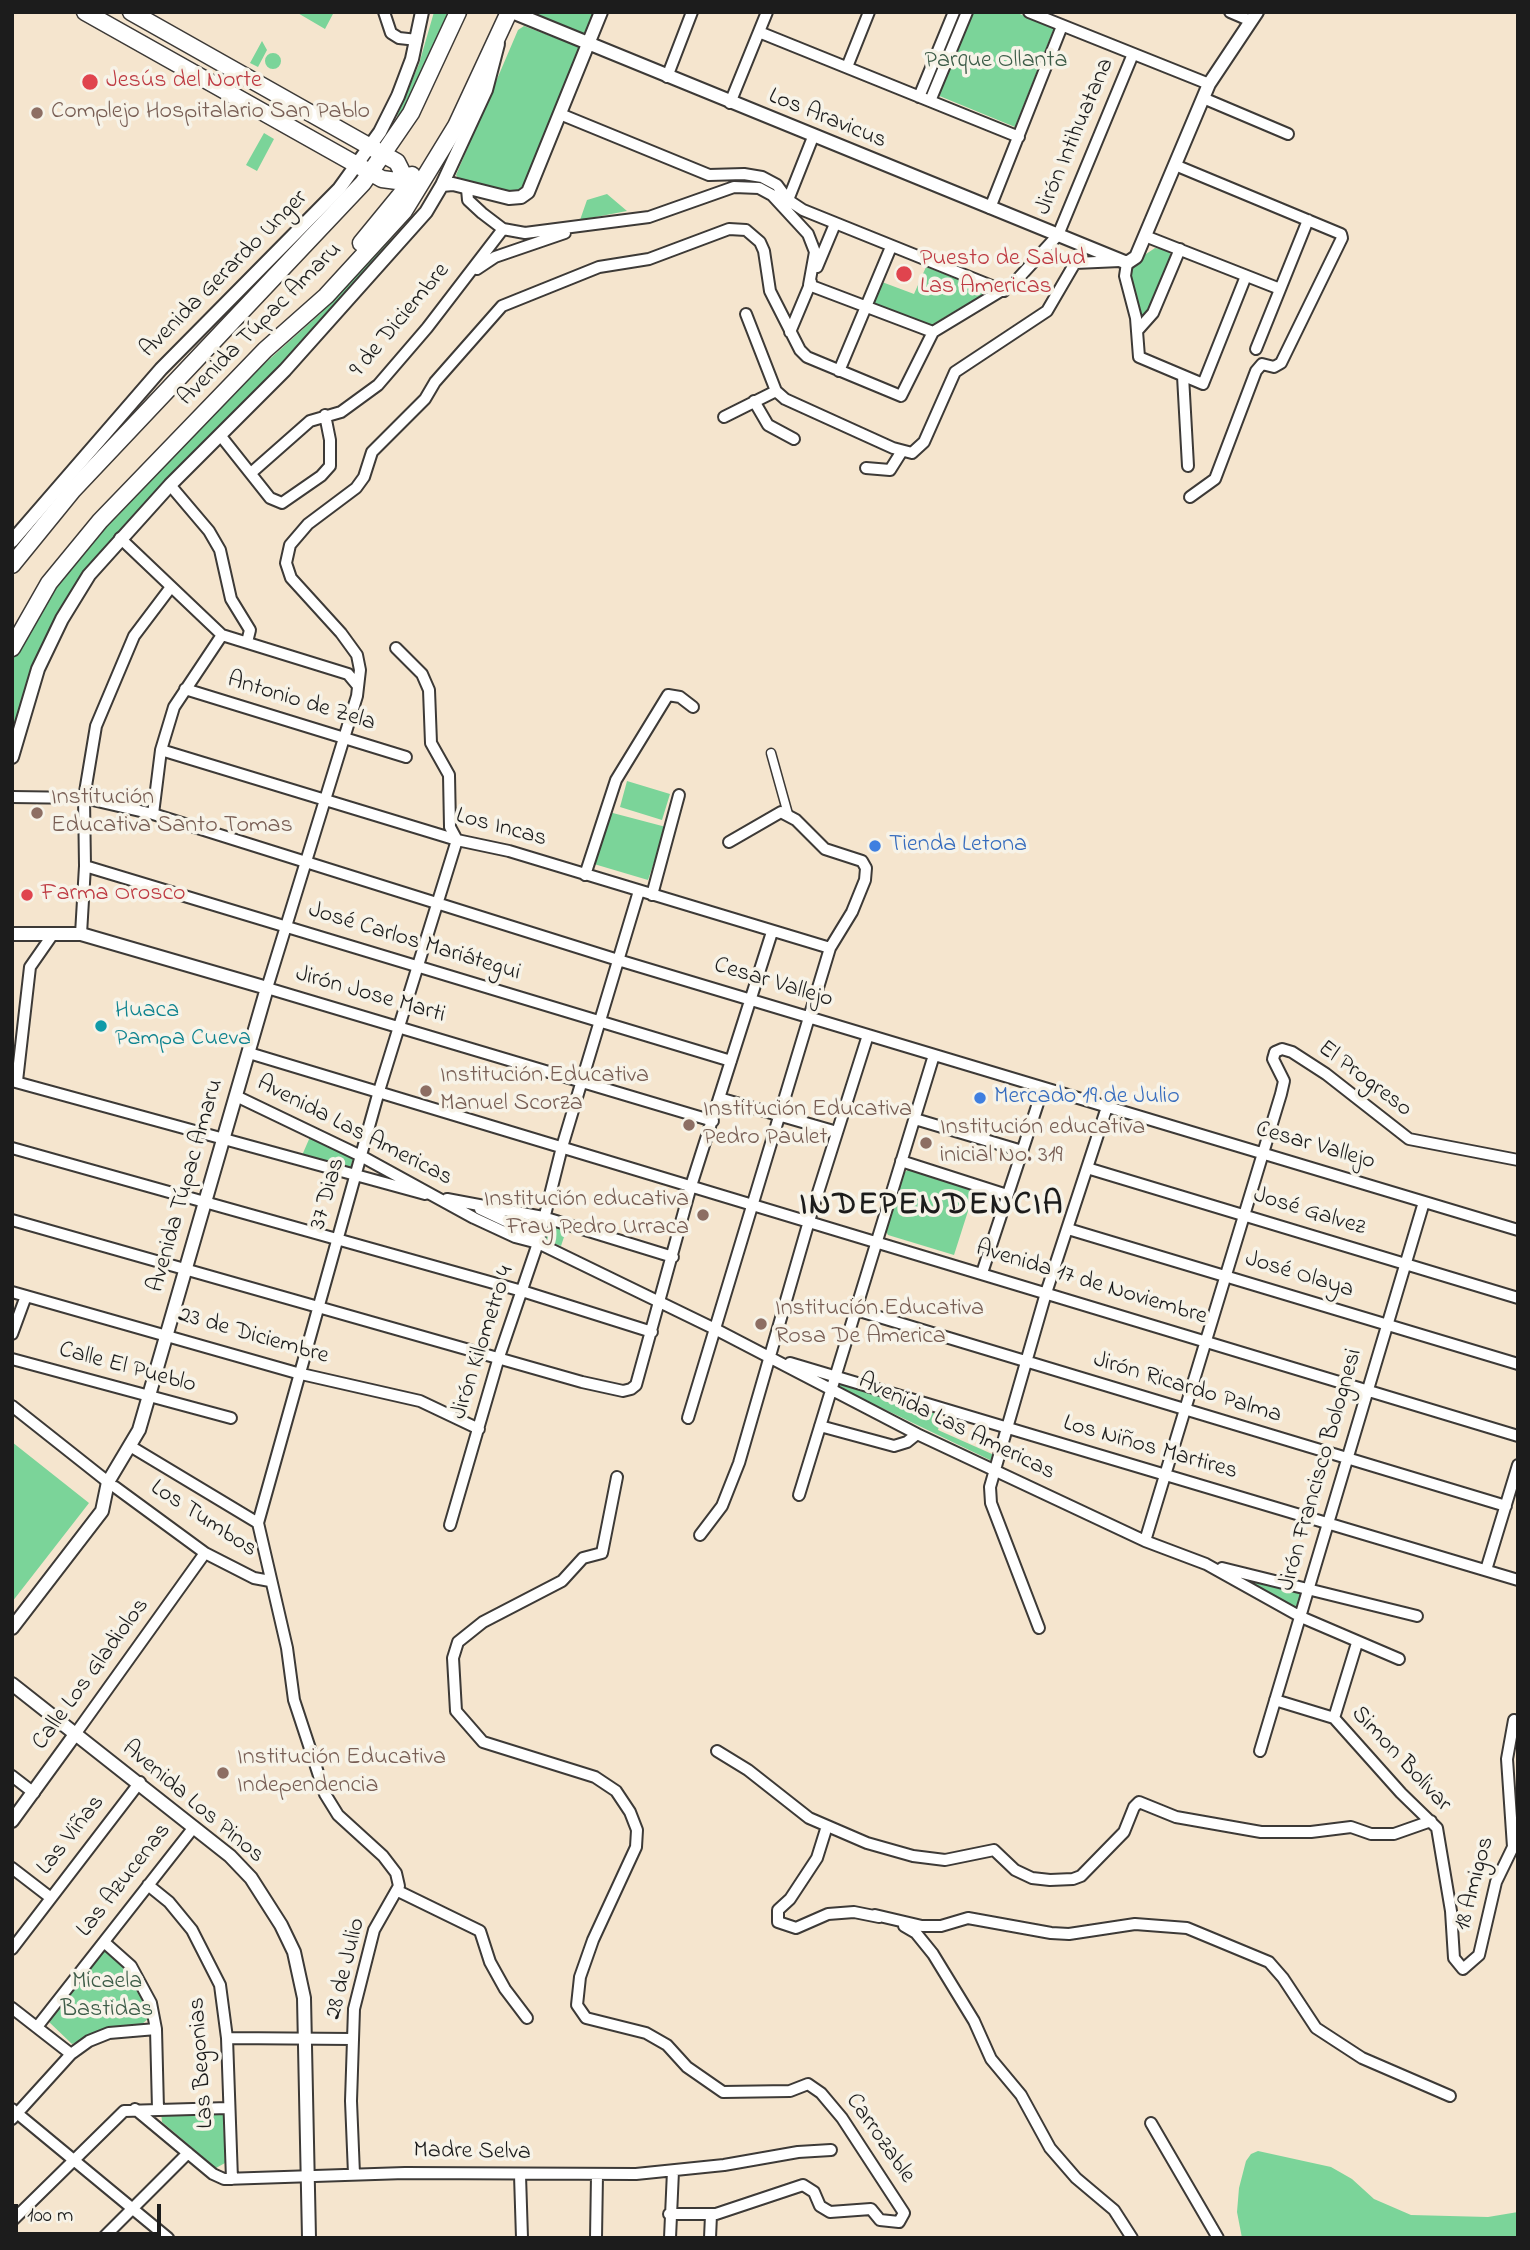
<!DOCTYPE html>
<meta charset="utf-8">
<style>
body{margin:0}
#map{position:relative;width:1530px;height:2250px;overflow:hidden;background:#f5e5ce;font-family:"Indie Flower",sans-serif}
canvas{display:block}
.frame{position:absolute;inset:0;border:14px solid #1c1c1c;pointer-events:none}
.scale{position:absolute;left:14px;top:2204px;width:147px;height:32px;box-sizing:border-box;border:4px solid #1c1c1c;border-top:0;padding-left:9px;font-size:21px;line-height:24px;white-space:nowrap;color:#1c1c1c;-webkit-text-stroke:5px #f7f3e8;paint-order:stroke}
</style>
<div id="map">
<canvas width="1530" height="2250"></canvas>
<div class="frame"></div>
<div class="scale">100 m</div>
</div>
<script>
const ctx = document.querySelector('canvas').getContext('2d');
ctx.lineJoin = 'round';
function paint(path, color) { ctx.fillStyle = color; ctx.fill(path, 'evenodd'); }
const poly = rows => new Path2D(rows.map(r => 'M' + r).join(''));
function stroke(path, color, width, dash) { ctx.strokeStyle = color; ctx.lineWidth = width; ctx.lineCap = dash ? 'butt' : 'round'; ctx.setLineDash(dash || []); ctx.stroke(path); }
function label(font, color, halo, rows, align = 'center') {
  ctx.font = font + ' "Indie Flower",sans-serif'; ctx.lineWidth = 7; ctx.setLineDash([]); ctx.textBaseline = 'middle'; ctx.strokeStyle = halo; ctx.fillStyle = color; for (const [text, x, y, turn = 0] of rows) {
    ctx.save(); ctx.translate(x, y); ctx.rotate((+turn || 0) * Math.PI / 180); ctx.textAlign = isNaN(turn) ? turn : align; if (halo) ctx.strokeText(text, 0, 0); ctx.fillText(text, 0, 0); ctx.restore();
  }
}
paint(poly([
 [296,12,334,12,325,29],
 [434,12,451,12,399,119,397,116,419,64],
 [529,12,595,12,585,38],
 [970,12,1015,12,1054,28,1015,127,937,95],
 [524,26,583,48,528,187,519,195,460,181,456,175,518,30],
 [262,41,267,50,258,67,250,63],
 '265 61a8 8 0 1 1 16 0a8 8 0 1 1-16 0Z',
 [264,133,274,139,257,171,246,165],
 [607,194,627,211,580,220,587,200],
 [394,236,399,240,73,596,12,750,12,652,50,584,224,400,321,313],
 [1155,248,1167,250,1171,255,1149,314,1143,319,1128,275,1131,264],
 [926,267,989,291,928,327,872,306,882,282,914,294],
 [627,781,670,794,662,820,620,807],
 [609,812,666,827,648,880,594,864,593,860],
 [310,1137,353,1158,349,1173,300,1160],
 [913,1167,976,1186,954,1255,888,1235,885,1229,903,1173],
 [544,1223,567,1228,561,1246,540,1238],
 [836,1379,943,1411,938,1430,992,1454,992,1461,834,1385],
 [12,1442,89,1503,12,1602],
 [1214,1567,1306,1592,1300,1615],
 [103,1951,110,1953,129,1974,144,2000,149,2018,141,2025,106,2029,72,2044,48,2021],
 [223,2111,225,2163,216,2168,162,2122,161,2112],
 [1258,2151,1331,2167,1352,2179,1374,2199,1411,2215,1488,2217,1518,2212,1518,2238,1242,2238,1237,2212,1239,2188,1246,2161,1251,2154]
]), '#7bd499');
const pedestrian = poly([
 [771,753,788,814]
]);
const minor = poly([
 [384,12,391,33,399,38,417,40],
 [1029,12,1209,84],
 [1230,12,1251,21],
 [759,32,1019,137],
 [847,67,869,12],
 [667,77,692,12],
 [919,97,954,12],
 [1203,98,1288,134],
 [930,101,967,12],
 [730,103,767,12],
 [560,114,709,175,744,174,762,177,777,185,788,200,803,210,1004,291],
 [1175,165,1341,234,1342,238,1281,363,1274,367,1262,364,1256,371,1215,479,1190,497],
 [467,189,468,200,482,213,503,229,525,233,649,217,734,187,759,188,772,195,808,234,815,252,809,285,933,332],
 [788,200,813,137],
 [990,208,1062,26],
 [1145,236,1280,289],
 [1127,263,1125,276,1136,318,1139,357,1203,384,1246,276],
 [817,267,835,224],
 [477,269,495,257,565,233],
 [746,314,776,391,785,399,893,448,912,453,924,442,955,372,1047,311,1075,263,1120,261],
 [1137,331,1153,313,1180,249],
 [790,332,811,282],
 [1256,349,1308,220],
 [839,371,891,247],
 [1183,376,1188,466],
 [754,401,768,425,794,439],
 [724,417,776,391],
 [220,435,270,498,282,503,321,476,330,466,330,440,325,415],
 [866,468,890,470,902,451],
 [251,473,310,421,341,412,378,385,427,328,503,229],
 [170,485,209,531,220,550,231,599,250,630,247,642],
 [120,538,222,635,348,674,358,686],
 [185,689,406,757],
 [161,750,457,840,509,851,830,948],
 [12,797,84,798,153,814,618,960,1518,1230],
 [153,814,161,750,174,707,222,635],
 [85,866,731,1061],
 [585,875,616,780,668,695,680,697,693,707],
 [652,895,679,795],
 [81,934,85,866,84,798,96,726,134,636,171,587],
 [249,1053,1518,1436],
 [12,1081,425,1194],
 [17,1081,30,967,53,934],
 [236,1096,361,1156,474,1218,515,1237,538,1243,715,1329,917,1434,1145,1541,1206,1564,1301,1617,1399,1659],
 [719,1098,837,1132],
 [915,1119,1022,1151],
 [713,1121,267,988,357,696,360,670,357,655,341,633,291,578,286,563,290,545,308,524,356,488,364,477,372,452,425,399,435,382,502,306,599,267,649,259,729,229,746,230,760,242,764,251,770,291,800,350,807,357,901,396,933,332,1014,283,1058,235,1133,54],
 [12,1148,522,1291,652,1332],
 [901,1161,1007,1195],
 [1087,1168,1518,1298],
 [447,1199,543,1217,673,1257],
 [480,1209,516,1226,533,1239],
 [12,1220,582,1382,623,1391,631,1389,636,1385,691,1186,772,932],
 [1068,1229,1518,1364],
 [982,1273,1043,1088],
 [12,1292,297,1373,420,1401,479,1429],
 [856,1310,1506,1506],
 [12,1334,26,1296],
 [12,1359,231,1418],
 [790,1363,1518,1580],
 [12,1406,108,1482],
 [688,1418,830,948,852,912,865,880,866,868,862,861,825,849,796,820,781,812,729,842],
 [820,1426,894,1446,907,1442,917,1434],
 [130,1446,258,1523],
 [617,1477,602,1553,583,1558,562,1581,483,1622,458,1642,453,1658,456,1711,483,1742,595,1777,616,1791,630,1812,637,1830,636,1847,593,1940,580,1977,577,2005,586,2018,646,2033,667,2045,687,2067,723,2092,790,2091,808,2084,821,2093,842,2118,904,2213,899,2222,880,2220,871,2209,830,2212,820,2206,814,2192,803,2185,716,2214,669,2214],
 [115,1487,205,1553,254,1578,270,1581],
 [799,1495,934,1055],
 [450,1525,499,1357,538,1243,562,1147,639,891],
 [700,1535,722,1506,739,1463,809,1221,868,1035],
 [1145,1541,1281,1094,1284,1081,1273,1059,1275,1052,1282,1049,1292,1052,1326,1074,1409,1139,1518,1160],
 [1222,1568,1417,1616],
 [1486,1570,1518,1465],
 [1039,1628,991,1503,990,1487,1046,1293,1107,1107],
 [1275,1700,1334,1718,1401,1793,1437,1828,1451,1911,1454,1958,1463,1969,1479,1955,1496,1882,1513,1847,1507,1759,1514,1720],
 [1334,1718,1357,1643],
 [76,1733,205,1553],
 [717,1751,748,1770,809,1818,867,1843,913,1856,945,1860,994,1850,1015,1870,1032,1878,1050,1880,1073,1879,1081,1876,1124,1832,1134,1807,1139,1802,1176,1817,1261,1832,1311,1832,1351,1827,1371,1834,1394,1834,1431,1821],
 [1260,1751,1424,1202],
 [12,1776,34,1793],
 [827,1826,817,1858,790,1899,778,1910,778,1922,796,1928,828,1914,854,1912,879,1917],
 [12,1868,51,1898],
 [148,1885,169,1902,192,1930,220,1985,227,2038,232,2179],
 [398,1891,480,1931,490,1962,505,1989,527,2018],
 [875,1915,922,1926,941,1926,968,1918,1051,1933,1069,1934,1135,1924,1187,1928,1269,1962,1283,1978,1316,2028,1362,2058,1450,2096],
 [904,1926,916,1933,933,1954,974,2021,991,2059,1021,2095,1050,2148,1076,2178,1114,2210,1132,2238],
 [104,1942,131,1966,151,2003,156,2029,158,2109],
 [12,1949,140,1782],
 [12,2008,71,2054],
 [37,2027,194,1827],
 [227,2038,352,2039],
 [12,2109,168,2238],
 [135,2109,213,2174,224,2179,405,2173,636,2174,724,2165,798,2152,831,2150],
 [12,2119,71,2054,89,2041,109,2033,156,2029],
 [1151,2123,1218,2238],
 [354,2174,351,2101,354,2009,374,1930,399,1886,396,1873,383,1856,338,1815,325,1794,294,1700,287,1648,258,1523,379,1091,457,840,450,827,449,775,431,743,429,690,422,674,396,648],
 [520,2175,522,2238],
 [12,2221,124,2111,228,2108],
 [103,2238,188,2153],
 [596,2238,597,2175],
 [670,2238,673,2171],
 [710,2238,711,2215]
]);
const tertiary = poly([
 [512,12,1127,263,1136,257,1209,84,1257,12],
 [442,185,453,184,509,198,521,197,528,192,601,12],
 [12,541,161,369,339,189,380,132,398,96,412,59,422,12],
 [12,757,38,669,62,619,89,575,170,485,285,370,426,212,442,185,486,90,498,44],
 [12,934,81,934,267,988,139,1430,108,1482,102,1511,12,1628],
 [12,1684,230,1856,251,1878,281,1925,294,1952,304,1998,309,2238],
 [12,1821,76,1733]
]);
const primary = poly([
 [85,12,382,179,397,181,412,175],
 [131,12,397,162,405,178,402,193,361,243],
 [12,565,73,490,363,183,411,113,458,12],
 [12,648,49,583,100,521,265,350,326,296,404,211,456,126,509,12]
]);
stroke(pedestrian, '#3d3a37', 11);
stroke(minor, '#3d3a37', 14);
stroke(tertiary, '#3d3a37', 16);
stroke(primary, '#3d3a37', 19);
stroke(pedestrian, '#fff', 8);
stroke(minor, '#fff', 10);
stroke(tertiary, '#fff', 12);
stroke(primary, '#fff', 16);
for (const [x, y, r, color] of [
 [90,82,9,"#e0444e"],
 [37,113,7,"#8d6e63"],
 [904,274,9,"#e0444e"],
 [37,813,7,"#8d6e63"],
 [875,846,7,"#3f7fe0"],
 [27,895,7,"#e0444e"],
 [101,1026,7,"#0f9aa8"],
 [426,1091,7,"#8d6e63"],
 [980,1098,7,"#3f7fe0"],
 [689,1125,7,"#8d6e63"],
 [926,1143,7,"#8d6e63"],
 [703,1215,7,"#8d6e63"],
 [761,1324,7,"#8d6e63"],
 [223,1773,7,"#8d6e63"]
]) { const dot = new Path2D(); dot.arc(x, y, r, 0, 2 * Math.PI); ctx.fillStyle = color; ctx.fill(dot); stroke(dot, '#f7f3e8', 2.5); }
label('24px', '#3d5c48', '#f7f3e8', [
 ["Parque Ollanta",996,62],
 ["Micaela",107,1983],
 ["Bastidas",107,2011]
]);
label('24px', '#be3a42', '#f7f3e8', [
 ["Jesús del Norte",106,82],
 ["Puesto de Salud",920,260],
 ["Las Americas",920,288],
 ["Farma Orosco",41,895]
], 'left');
label('24px', '#785e54', '#f7f3e8', [
 ["Complejo Hospitalario San Pablo",51,113],
 ["Institución",51,799],
 ["Educativa Santo Tomas",51,827],
 ["Institución Educativa",440,1077],
 ["Manuel Scorza",440,1105],
 ["Institución Educativa",703,1111],
 ["Pedro Paulet",703,1139],
 ["Institución educativa",940,1129],
 ["inicial No. 319",940,1157],
 ["Institución educativa",689,1201,"right"],
 ["Fray Pedro Urraca",689,1229,"right"],
 ["Institución Educativa",775,1310],
 ["Rosa De America",775,1338],
 ["Institución Educativa",237,1759],
 ["Independencia",237,1787]
], 'left');
label('24px', '#1c1c1c', '#f7f3e8', [
 ["Los Aravicus",827,120,22],
 ["Jirón Intihuatana",1076,137,-67],
 ["Avenida Gerardo Unger",225,275,-45],
 ["9 de Diciembre",401,321,-50],
 ["Avenida Túpac Amaru",261,325,-45],
 ["Antonio de Zela",301,703,17],
 ["Los Incas",501,829,15],
 ["José Carlos Mariátegui",414,943,17],
 ["Cesar Vallejo",773,984,17],
 ["Jirón Jose Marti",370,996,16],
 ["El Progreso",1364,1080,37],
 ["Avenida Las Americas",354,1132,27],
 ["Cesar Vallejo",1315,1147,16],
 ["Avenida Túpac Amaru",187,1186,-74],
 ["37 Dias",329,1194,-74],
 ["José Galvez",1309,1213,17],
 ["José Olaya",1299,1276,17],
 ["Avenida 17 de Noviembre",1091,1284,17],
 ["23 de Diciembre",253,1337,16],
 ["Jirón Kilometro 4",484,1343,-72],
 ["Calle El Pueblo",127,1369,15],
 ["Jirón Ricardo Palma",1187,1389,17],
 ["Avenida Las Americas",956,1428,26],
 ["Los Niños Martires",1150,1449,16],
 ["Jirón Francisco Bolognesi",1322,1470,-74],
 ["Los Tumbos",203,1520,33],
 ["Calle Los Gladiolos",92,1675,-54],
 ["Simon Bolivar",1400,1760,47],
 ["Avenida Los Pinos",192,1803,40],
 ["Las Viñas",72,1836,-52],
 ["Las Azucenas",125,1881,-52],
 ["18 Amigos",1476,1884,-75],
 ["28 de Julio",347,1969,-76],
 ["Las Begonias",203,2063,-94],
 ["Carrozable",879,2139,55],
 ["Madre Selva",472,2153,1]
]);
label('24px', '#366cbe', '#f7f3e8', [
 ["Tienda Letona",889,846],
 ["Mercado 19 de Julio",994,1098]
], 'left');
label('24px', '#0d838f', '#f7f3e8', [
 ["Huaca",115,1012],
 ["Pampa Cueva",115,1040]
], 'left');
ctx.letterSpacing = '2px';
label('bold 32px', '#1c1c1c', '#f7f3e8', [
 ["INDEPENDENCIA",932,1208]
]);
ctx.letterSpacing = '0px';
</script>
